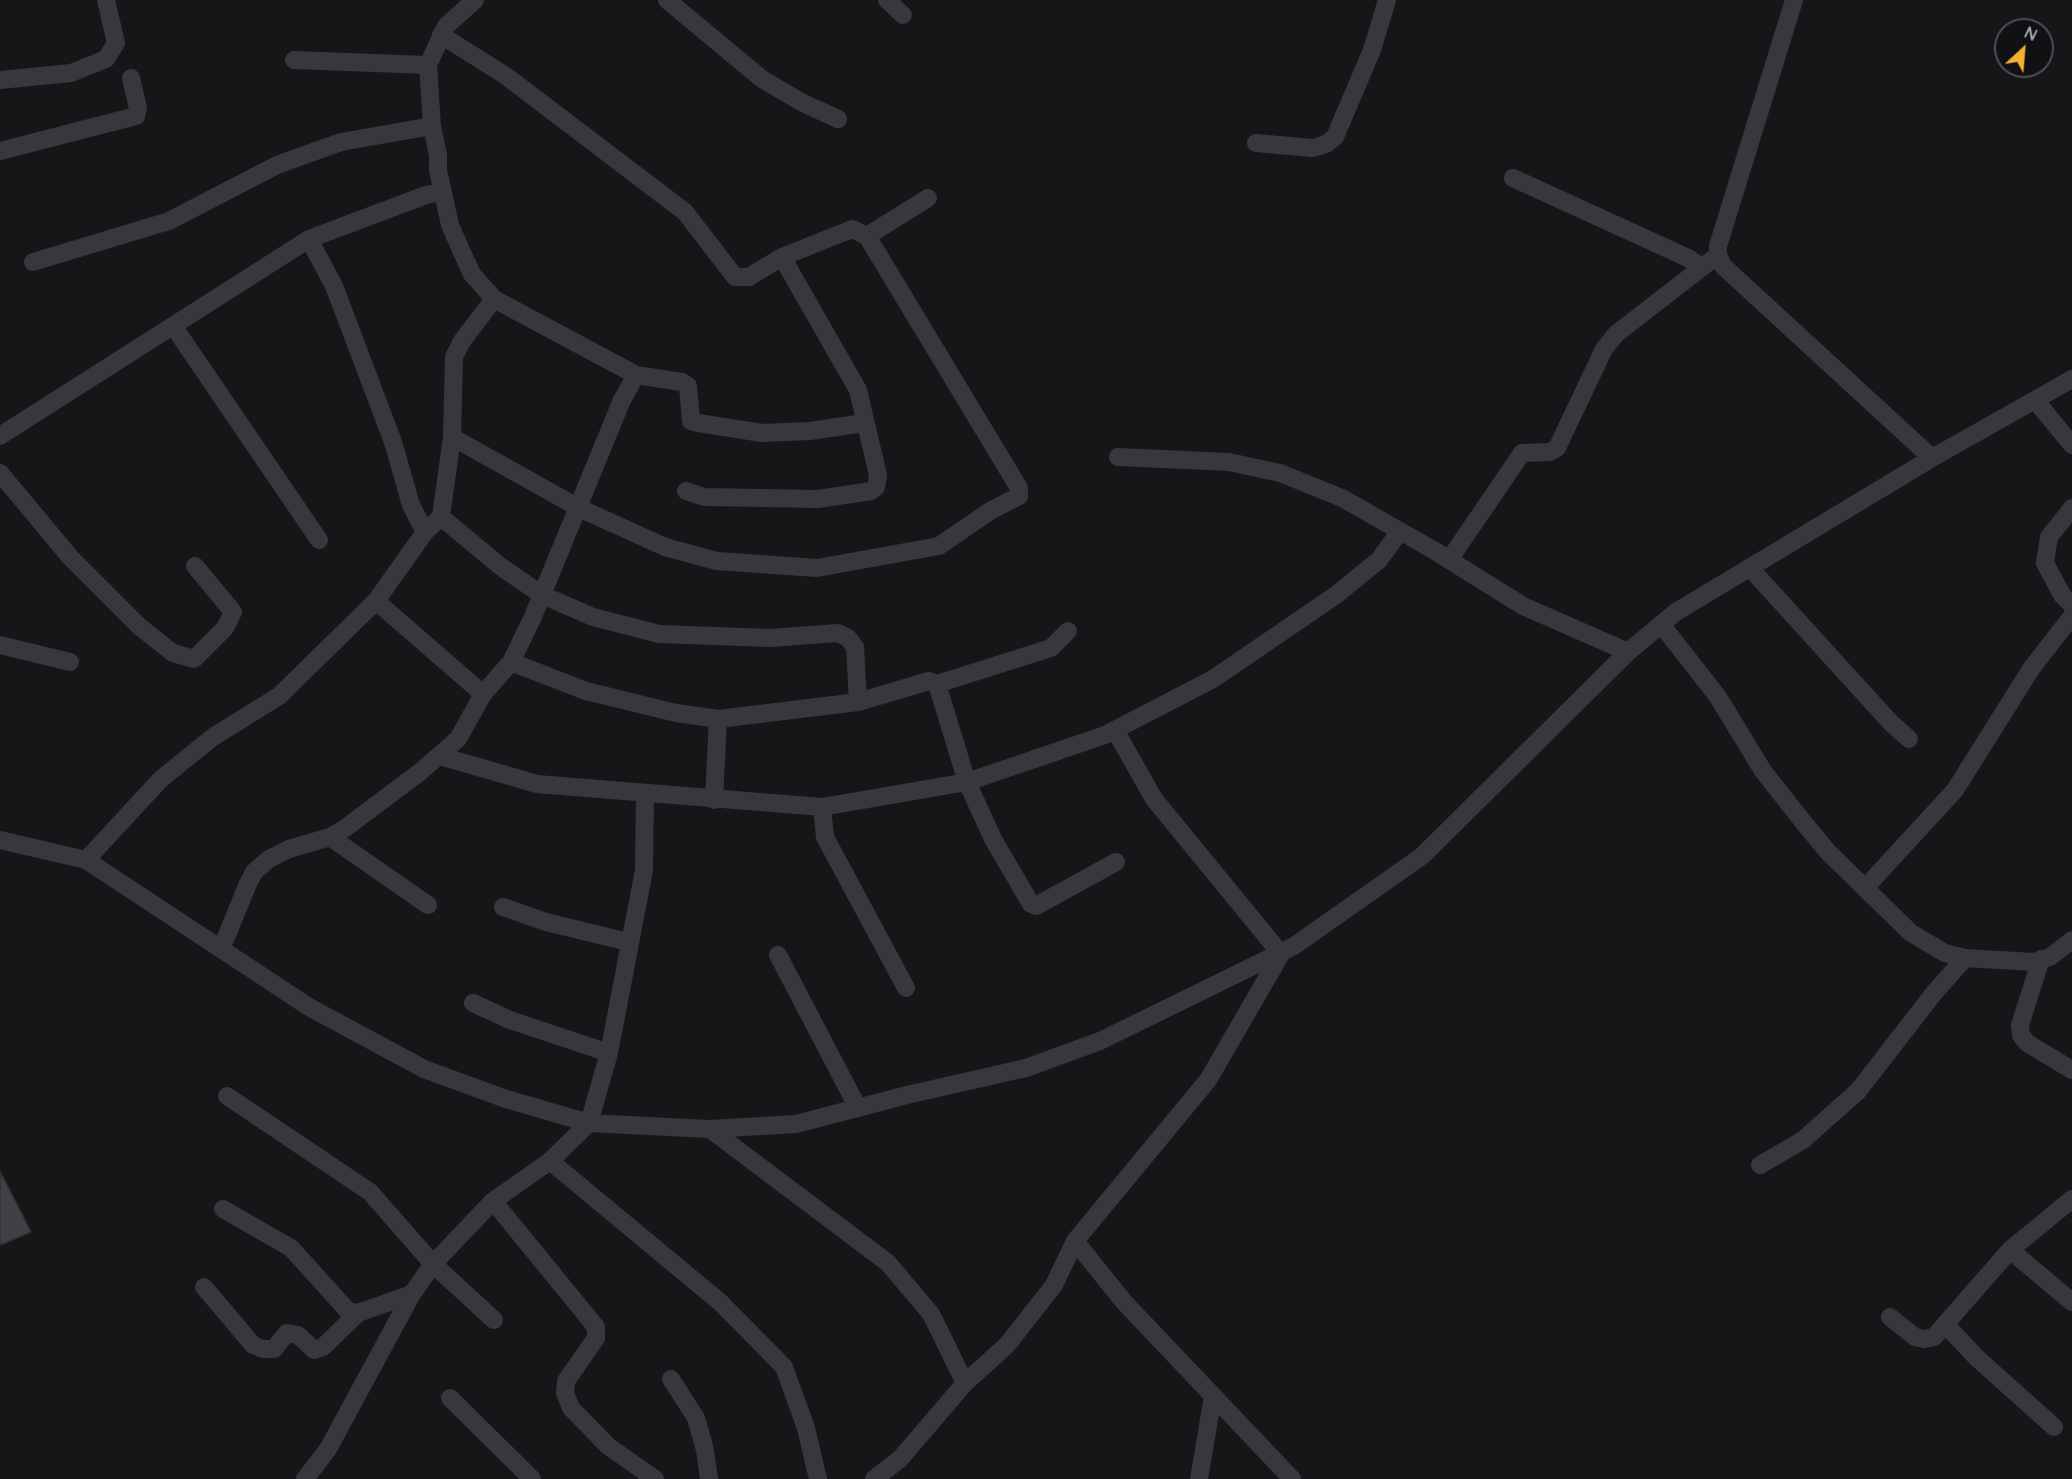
<!DOCTYPE html>
<style>
body{margin:0}
#map{position:relative;width:2072px;height:1479px;overflow:hidden;background:#161618;font-family:Quicksand,sans-serif}
canvas{display:block}
.north{position:absolute;left:1994px;top:18px;width:60px;height:60px;box-sizing:border-box;background:#111113;border:2px solid #4d4f55;border-radius:50%;rotate:26deg;font-size:16px;font-weight:700;line-height:24px;text-align:center;color:#a8adb8}
.north::after{content:'';display:block;margin:auto;width:21px;height:27px;background:#f2b134;clip-path:polygon(50% 0,100% 100%,50% 72%,0 100%)}
</style>
<div id="map">
<canvas width="2072" height="1479"></canvas>
<div class="north">N</div>
</div>
<script>
const ctx = document.querySelector('canvas').getContext('2d');
ctx.lineJoin = 'round';
function paint(path, color) { ctx.fillStyle = color; ctx.fill(path, 'evenodd'); }
const poly = rows => new Path2D(rows.map(r => 'M' + r).join(''));
function stroke(path, color, width, dash) { ctx.strokeStyle = color; ctx.lineWidth = width; ctx.lineCap = dash ? 'butt' : 'round'; ctx.setLineDash(dash || []); ctx.stroke(path); }
const building = poly([
 [0,1171,31,1232,0,1245,0,1171]
]);
paint(building, '#404145');
stroke(building, '#303034', 1.5);
stroke(poly([
 [667,0,762,79,803,103,838,119],
 [887,0,903,15],
 [1794,0,1718,246,1718,255,1723,266,1932,458],
 [441,35,506,76,685,212,735,277,749,277,782,257,852,229,867,236,1019,488,1019,496,990,511,939,546,817,568,717,561,665,547,579,508,452,437],
 [294,60,428,65],
 [0,80,71,73,106,59,116,43,106,0],
 [1256,143,1313,148,1326,144,1335,137,1372,50,1387,0],
 [0,151,136,116,138,108,131,78],
 [1513,178,1688,258,1701,267],
 [867,236,928,198],
 [309,239,334,286,393,442,411,505,425,532],
 [33,262,169,221,277,165,341,142,432,126],
 [174,327,319,540],
 [636,375,682,382,688,386,691,421,698,423,762,433,810,431,864,423],
 [2036,401,2072,445],
 [0,436,309,239,426,195,442,192],
 [1118,457,1229,462,1280,473,1342,498,1435,551,1523,606,1628,652],
 [0,473,70,557,140,627,173,653,194,659,225,628,233,612,195,566],
 [686,491,704,497,818,499,871,491,876,487,878,475,858,390,782,257],
 [2072,508,2049,537,2045,563,2062,595,2072,605],
 [441,517,500,566,542,595,593,617,659,634,770,638,838,633,848,638,855,647,858,702,929,681,937,684,967,782,993,839,1031,904,1036,906,1116,862],
 [1449,560,1522,453,1550,452,1557,448,1604,349,1616,334,1718,255],
 [1750,568,1891,723,1909,739],
 [376,601,483,694],
 [1661,624,1718,697,1763,771,1804,823,1828,852,1911,933,1945,953,1965,958,2034,962,2050,957,2072,940],
 [0,645,70,662],
 [511,662,586,691,676,713,718,719,858,702],
 [937,684,1051,648,1068,631],
 [440,756,537,784,822,807,967,782,1105,735,1213,679,1336,595,1379,560,1400,531],
 [714,800,718,719],
 [822,807,825,837,906,988],
 [330,837,428,905],
 [0,840,86,860,309,1007,424,1069,506,1099,589,1123,710,1129,796,1124,907,1095,1026,1068,1100,1041,1294,946,1422,856,1628,652,1676,612,1932,458,2072,379],
 [86,860,161,779,213,737,279,696,376,601,425,532,441,517,452,437,454,357,462,341,494,299],
 [1865,888,1955,790,2031,669,2072,616],
 [503,907,546,922,628,942],
 [222,947,247,886,254,872,269,859,289,849,330,837,344,829,420,772,458,739,483,694,511,662,532,619,622,400,636,375,494,299,472,274,461,250,450,225,438,170,438,155,432,126,428,65,446,26,475,0],
 [778,955,858,1108],
 [2041,959,2020,1025,2021,1035,2027,1043,2072,1070],
 [473,1003,510,1020,609,1053],
 [227,1096,370,1192,433,1264,494,1320],
 [710,1129,888,1263,931,1314,965,1383],
 [550,1161,721,1303,784,1367,806,1428,818,1479],
 [1760,1165,1803,1140,1858,1091,1934,993,1965,958],
 [493,1201,596,1327,596,1338,566,1381,565,1393,571,1408,608,1446,655,1479],
 [223,1209,291,1248,348,1311,358,1313,412,1294],
 [1075,1241,1124,1302,1292,1479],
 [2010,1250,2072,1302],
 [204,1287,253,1345,263,1349,274,1349,287,1333,298,1335,314,1350,323,1347,358,1313],
 [1890,1317,1915,1337,1924,1339,1934,1337,2010,1250,2072,1199],
 [1945,1324,1977,1358,2054,1427],
 [671,1379,696,1418,705,1450,709,1479],
 [450,1398,532,1479],
 [305,1479,328,1449,412,1294,433,1264,493,1201,550,1161,589,1123,609,1053,644,870,645,793],
 [874,1479,900,1459,965,1383,1007,1345,1054,1285,1075,1241,1208,1080,1281,954,1154,799,1115,730],
 [1199,1479,1213,1396]
]), '#37383d', 18);
</script>
